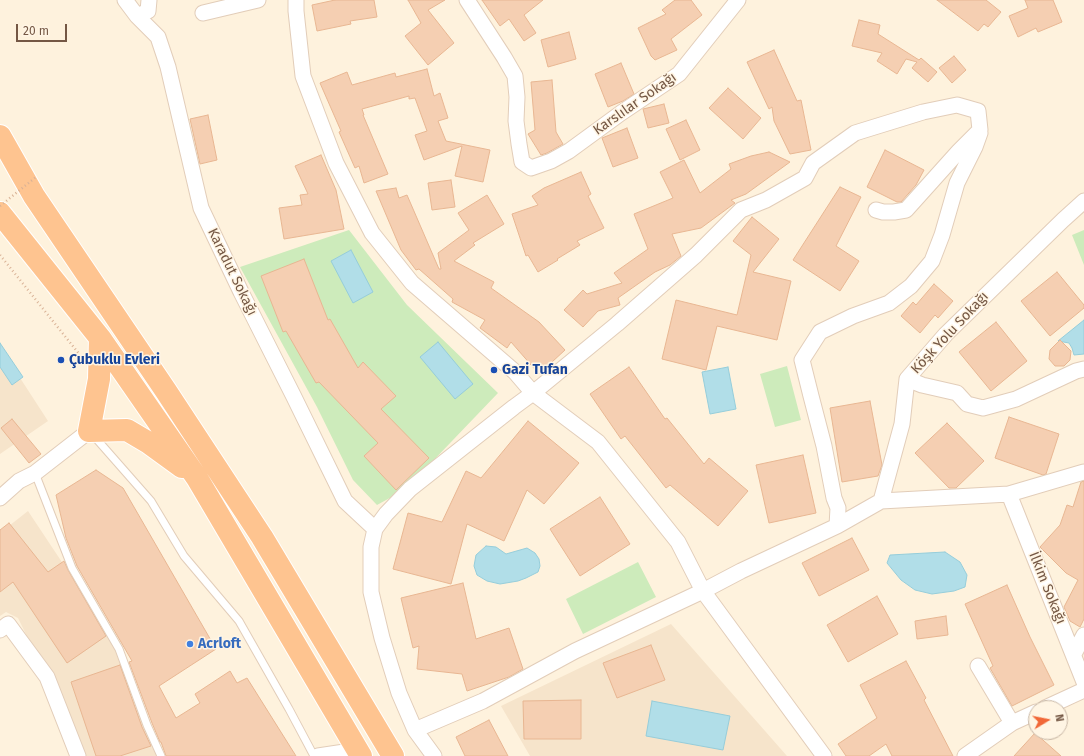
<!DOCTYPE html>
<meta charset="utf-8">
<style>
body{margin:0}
#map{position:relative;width:1084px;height:756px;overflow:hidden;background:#fef2dd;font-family:"Fira Sans",sans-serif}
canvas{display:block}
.north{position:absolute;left:1028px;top:700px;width:40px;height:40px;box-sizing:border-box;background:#fff5e4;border:1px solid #c7b6a4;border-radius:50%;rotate:80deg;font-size:11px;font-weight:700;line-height:16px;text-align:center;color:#745744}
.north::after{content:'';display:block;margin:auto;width:14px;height:18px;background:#f16838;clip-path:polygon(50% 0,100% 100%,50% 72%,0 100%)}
.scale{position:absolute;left:16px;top:24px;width:51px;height:18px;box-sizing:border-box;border:2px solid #745744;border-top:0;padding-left:5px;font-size:12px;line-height:14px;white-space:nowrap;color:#745744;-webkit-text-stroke:3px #fff5e4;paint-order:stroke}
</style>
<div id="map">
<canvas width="1084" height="756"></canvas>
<div class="north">N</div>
<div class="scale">20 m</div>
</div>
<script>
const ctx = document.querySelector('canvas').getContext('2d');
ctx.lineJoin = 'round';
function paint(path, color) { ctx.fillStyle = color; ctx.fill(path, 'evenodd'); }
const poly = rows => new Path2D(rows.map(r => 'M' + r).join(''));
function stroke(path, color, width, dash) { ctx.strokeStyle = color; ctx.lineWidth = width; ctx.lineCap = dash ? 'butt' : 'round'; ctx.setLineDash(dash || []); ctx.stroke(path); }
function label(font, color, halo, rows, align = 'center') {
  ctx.font = font + ' "Fira Sans",sans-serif'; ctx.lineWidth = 3; ctx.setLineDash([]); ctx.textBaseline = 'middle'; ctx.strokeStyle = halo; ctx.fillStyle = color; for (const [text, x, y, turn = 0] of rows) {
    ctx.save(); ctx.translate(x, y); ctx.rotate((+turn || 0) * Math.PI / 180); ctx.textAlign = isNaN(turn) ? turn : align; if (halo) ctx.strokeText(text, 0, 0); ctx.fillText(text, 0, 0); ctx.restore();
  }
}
paint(poly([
 [0,347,48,421,0,454],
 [28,511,117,645,164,756,86,756,18,618,6,612,0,616,0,533],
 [671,624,787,756,530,756,501,706]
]), '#f6e4cb');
paint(poly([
 [349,230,407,305,498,393,406,489,377,505,353,480,317,407,240,267],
 [1084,230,1084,265,1072,235],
 [787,366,801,420,775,427,760,374],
 [638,562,656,597,583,634,566,599]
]), '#cdebbb');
const water = poly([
 [351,250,373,292,353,303,331,261,351,250],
 [1084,320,1084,354,1074,355,1072,348,1069,343,1058,341,1084,320],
 [438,342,473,384,455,399,420,357,438,342],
 [0,343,23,377,12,385,0,367,0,343],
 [728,367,736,409,710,414,702,372,728,367],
 [486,546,496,547,506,554,527,548,535,553,539,559,540,566,538,572,526,578,518,581,500,584,487,581,477,575,474,566,476,555,486,546],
 [945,552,960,562,967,575,965,587,954,591,932,594,915,590,901,580,887,563,890,555,945,552],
 [652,701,730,716,723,750,646,736,652,701]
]);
paint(water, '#b1dee8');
stroke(water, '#96cdda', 1);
const building = poly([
 [335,0,374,0,377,17,350,21,351,24,317,31,312,5,335,0],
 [408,0,445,0,428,10,454,43,428,65,405,36,421,23,408,0],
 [482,0,543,0,524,15,536,33,524,41,509,19,500,26,482,0],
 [675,0,691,0,702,15,671,39,677,50,655,60,651,56,638,28,666,14,662,10,675,0],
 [937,0,986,0,1001,12,988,27,984,24,978,31,937,0],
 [1025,0,1053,0,1062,22,1038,32,1036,28,1018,37,1009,16,1028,8,1025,0],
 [859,20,880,25,878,34,919,60,921,58,937,72,928,82,912,68,917,62,906,59,897,74,877,61,882,53,852,46,859,20],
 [569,32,576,59,548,67,541,40,569,32],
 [774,50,797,101,801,100,811,150,790,154,774,121,772,107,769,109,747,62,774,50],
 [954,56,966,70,952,83,939,68,954,56],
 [621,63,634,94,623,101,608,107,595,74,621,63],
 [427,69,434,96,440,93,448,118,438,121,446,141,490,150,483,182,455,176,462,146,424,160,415,135,427,131,415,98,409,99,409,96,362,109,364,115,363,115,388,174,364,183,359,166,355,168,339,132,341,131,320,83,347,72,352,85,395,73,396,77,427,69],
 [552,80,556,132,563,144,547,153,541,155,528,134,535,130,531,82,552,80],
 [728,88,761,118,743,139,709,108,728,88],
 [664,104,669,123,648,128,643,109,664,104],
 [208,115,217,160,200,164,190,119,208,115],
 [686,120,700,150,680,160,666,129,686,120],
 [627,128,638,158,613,167,602,138,627,128],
 [885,150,924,170,916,185,901,202,897,202,867,187,885,150],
 [769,152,790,162,746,194,731,200,735,203,701,228,672,234,681,256,670,265,655,272,618,298,620,305,598,311,583,327,564,310,583,290,587,294,622,283,614,273,648,249,634,214,673,198,660,172,684,160,700,193,731,169,729,164,751,156,769,152],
 [321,155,336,190,344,229,284,239,279,208,302,205,300,195,308,194,295,166,321,155],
 [581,172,591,194,588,196,604,228,577,241,580,245,557,259,558,260,538,272,528,255,526,256,512,214,538,205,532,196,544,188,581,172],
 [451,180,455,207,432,210,428,183,451,180],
 [840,187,861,197,836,246,859,261,840,291,793,260,840,187],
 [396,188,399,198,407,195,439,269,441,269,438,253,469,230,458,213,487,195,504,224,473,243,475,245,454,261,494,282,491,288,539,322,565,350,539,374,511,342,507,348,480,328,485,320,452,302,453,299,419,269,416,270,401,250,376,191,396,188],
 [752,217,779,239,753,272,791,281,777,340,717,326,706,370,662,359,676,300,737,315,751,255,733,241,752,217],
 [304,259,328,320,330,319,358,368,363,362,396,396,381,409,429,458,396,490,364,456,378,443,319,382,316,383,286,331,283,332,261,276,304,259],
 [1057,272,1084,305,1084,308,1050,336,1021,301,1057,272],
 [934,284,953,301,938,318,935,315,920,333,901,316,913,302,916,305,934,284],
 [996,322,1027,361,991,391,959,352,996,322],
 [1060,340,1071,351,1070,360,1064,366,1055,366,1049,359,1050,350,1060,340],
 [629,367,665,419,667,418,704,464,709,458,748,491,718,526,670,485,666,488,625,436,621,439,590,394,629,367],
 [870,401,882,465,878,476,842,482,830,408,870,401],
 [1009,417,1059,434,1046,474,1043,475,995,458,1009,417],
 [12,419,41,454,29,463,1,428,12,419],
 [528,421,579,463,544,504,527,490,504,541,467,524,451,584,393,569,408,513,442,522,466,471,481,478,528,421],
 [947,423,984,461,956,488,949,488,915,453,947,423],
 [803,455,816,513,769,523,756,465,803,455],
 [96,470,123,488,216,649,159,686,176,718,200,703,195,694,230,671,237,683,247,678,296,756,166,756,161,742,160,742,152,723,129,662,132,661,77,566,66,538,56,495,96,470],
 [1084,481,1084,619,1080,627,1070,621,1064,607,1078,580,1066,573,1040,547,1060,525,1067,505,1073,507,1081,482,1084,481],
 [600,497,630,544,580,576,550,529,600,497],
 [9,523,48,572,64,561,68,570,106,636,67,663,13,582,0,592,0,530,9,523],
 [852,538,869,570,819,596,802,563,852,538],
 [463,583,476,639,509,628,523,669,509,677,467,691,462,674,417,669,419,646,413,648,401,598,463,583],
 [1007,585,1030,637,1054,685,1012,706,990,668,993,666,965,604,1007,585],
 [877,596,898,634,848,662,827,625,877,596],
 [946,616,948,635,917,639,915,621,946,616],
 [651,645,665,680,617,698,603,663,651,645],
 [906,661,926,698,924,700,953,756,892,756,886,744,869,756,846,756,838,744,877,718,860,685,906,661],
 [120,665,142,727,151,746,120,756,96,756,71,682,120,665],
 [581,700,581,739,524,739,523,701,581,700],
 [489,720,508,756,465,756,456,737,489,720],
 [1035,733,1061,756,1014,756,1035,733]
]);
paint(building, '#f5cfb2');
stroke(building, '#e8b692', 1);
const service = poly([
 [93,435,151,501,184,556,239,621,289,709,314,756],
 [35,473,72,568,119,649,147,725,161,756]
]);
const minor = poly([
 [125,0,137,16,158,37,168,67,201,208,241,292,294,397,345,501,375,529],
 [296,0,296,11,303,76,336,163,372,233,412,283,515,372,533,393,598,442,678,542,703,591,824,756],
 [467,0,504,57,515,76,517,97,516,121,519,144,522,162,531,168,551,161,569,151,621,113,679,74,738,0],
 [203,13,258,0],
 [137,16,148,11,149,0],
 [907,379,922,385,957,393,967,404,983,408,1016,399,1076,371,1084,369],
 [1009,494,1084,682],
 [0,498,19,481,35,473,89,431],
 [881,501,902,424,907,379,946,334,1063,220,1084,201],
 [837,526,881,501,1009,494,1084,472],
 [0,630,8,624,47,677,78,756],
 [1074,654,1084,635],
 [978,666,1012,723],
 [1045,708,1084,690],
 [415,730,483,701,575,651,703,591,741,571,837,526,838,508,834,498,824,446,811,396,802,360,820,332,853,316,889,303,911,286,932,261,942,235,957,183,975,147,980,133],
 [318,756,358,750],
 [434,756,415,730,399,693,382,638,371,592,371,547,375,529,386,514,410,489,514,407,533,393,617,324,696,255,741,210,766,200,805,178,813,163,855,133,923,112,957,105,978,111,980,130,959,151,906,210,894,212,883,212,876,210],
 [965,756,1012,723,1036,712]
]);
const trunk = poly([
 [0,136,34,196,166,391,262,537,393,756],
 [0,213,100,338,197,478,361,756],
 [100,338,99,379,89,431,127,430,149,443,182,467]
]);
stroke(service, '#e2cdb9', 9);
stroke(minor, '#e2cdb9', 17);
stroke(trunk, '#fff', 24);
stroke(poly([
 [0,255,80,355]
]), '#d9b296', 2.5, [1, 3]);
stroke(service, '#fff', 7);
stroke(minor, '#fff', 15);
stroke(trunk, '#fec490', 22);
stroke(poly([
 [0,206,36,177]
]), '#d9b296', 2.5, [1, 3]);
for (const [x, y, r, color] of [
 [61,360,4,"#1a4fb4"],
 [494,370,4,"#1a4fb4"],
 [190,644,4,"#3f7fe0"]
]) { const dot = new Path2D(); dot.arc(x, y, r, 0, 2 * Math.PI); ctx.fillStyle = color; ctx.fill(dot); stroke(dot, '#fff5e4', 1.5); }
label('14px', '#745744', '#fff5e4', [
 ["Karslılar Sokağı",635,104,-35],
 ["Karadut Sokağı",232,272,64],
 ["Köşk Yolu Sokağı",950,333,-47],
 ["İlkim Sokağı",1047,588,68]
]);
label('bold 14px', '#164399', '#fff5e4', [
 ["Çubuklu Evleri",69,360],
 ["Gazi Tufan",502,370]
], 'left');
label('bold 14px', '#366cbe', '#fff5e4', [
 ["Acrloft",198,644]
], 'left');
</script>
